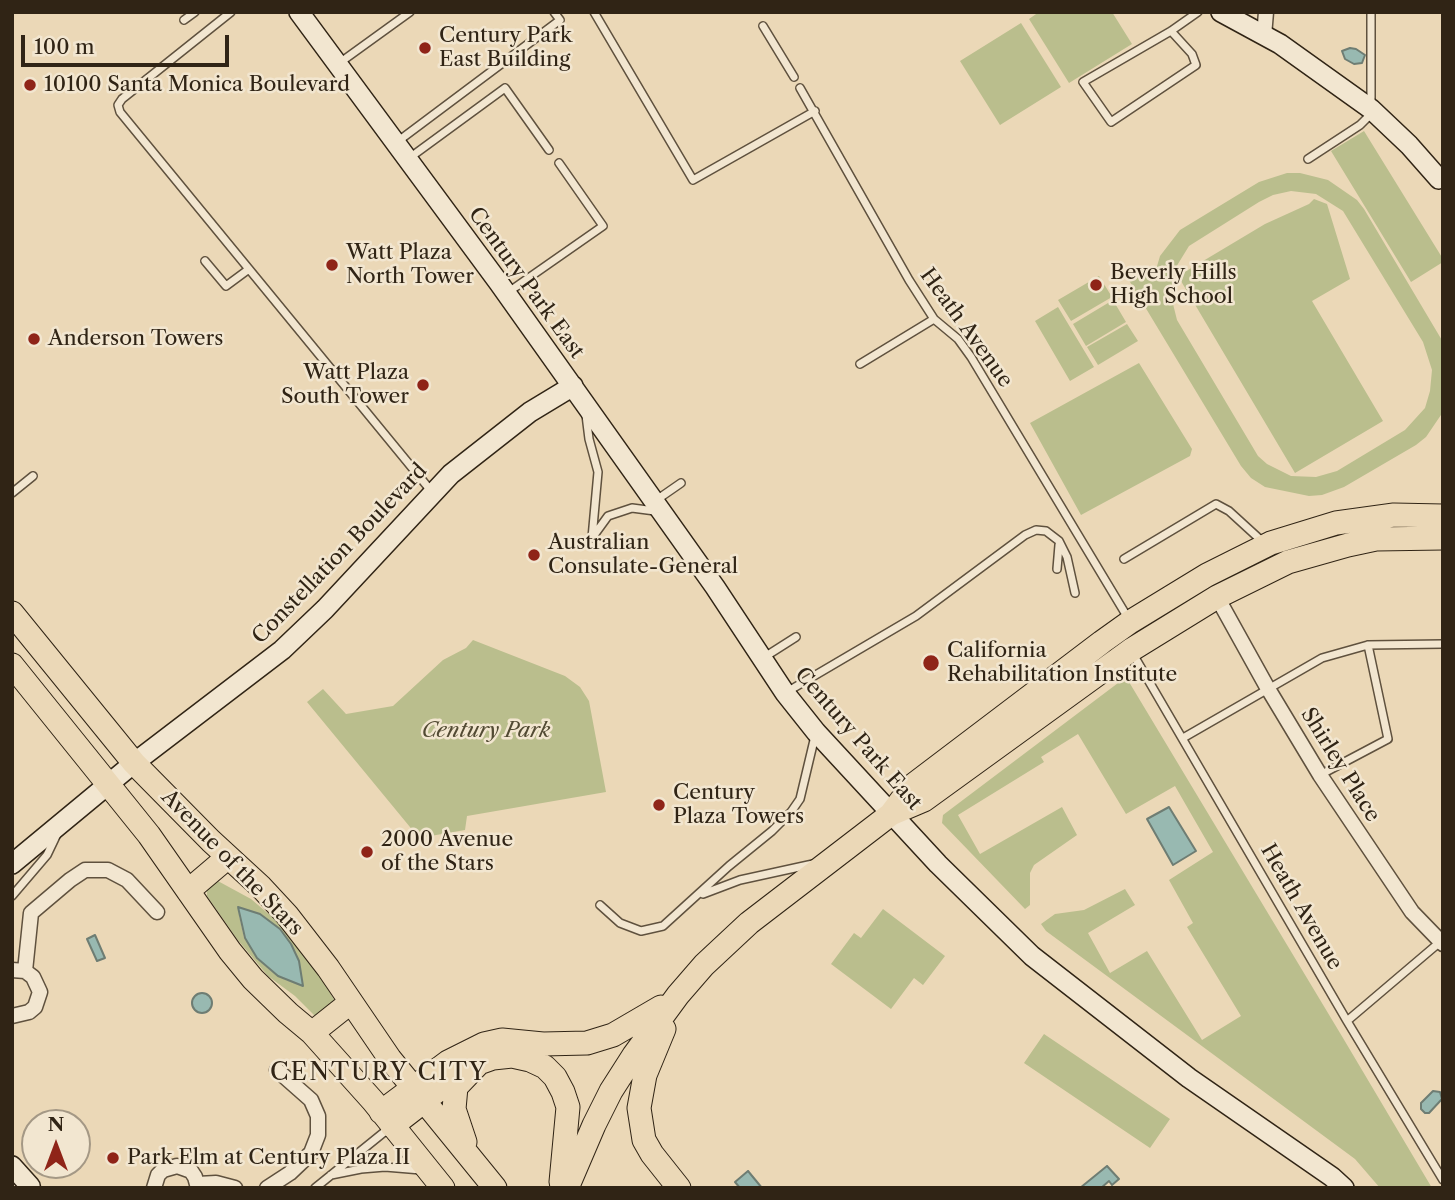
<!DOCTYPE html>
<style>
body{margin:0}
#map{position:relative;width:1455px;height:1200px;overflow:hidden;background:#ebd8b7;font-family:"Libre Caslon Text",serif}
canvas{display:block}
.frame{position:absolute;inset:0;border:14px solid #302415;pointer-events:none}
.north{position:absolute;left:21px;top:1109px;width:70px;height:70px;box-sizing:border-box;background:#f2e6d0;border:2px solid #a49885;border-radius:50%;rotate:0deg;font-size:19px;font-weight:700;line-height:28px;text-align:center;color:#302415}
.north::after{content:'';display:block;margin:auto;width:24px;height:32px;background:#8f2418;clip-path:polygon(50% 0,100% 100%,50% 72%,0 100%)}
.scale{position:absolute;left:21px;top:35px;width:208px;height:32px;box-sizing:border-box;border:4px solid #302415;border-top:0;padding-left:9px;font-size:21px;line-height:24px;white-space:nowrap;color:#302415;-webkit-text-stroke:5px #f2e6d0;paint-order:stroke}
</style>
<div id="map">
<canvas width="1455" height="1200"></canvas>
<div class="frame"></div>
<div class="north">N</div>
<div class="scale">100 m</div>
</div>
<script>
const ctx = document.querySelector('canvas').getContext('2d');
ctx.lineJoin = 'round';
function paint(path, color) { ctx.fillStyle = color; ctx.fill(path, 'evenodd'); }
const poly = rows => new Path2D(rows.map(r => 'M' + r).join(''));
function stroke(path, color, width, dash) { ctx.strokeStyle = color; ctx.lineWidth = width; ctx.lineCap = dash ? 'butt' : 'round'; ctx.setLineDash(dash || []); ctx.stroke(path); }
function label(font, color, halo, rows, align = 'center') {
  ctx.font = font + ' "Libre Caslon Text",serif'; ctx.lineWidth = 5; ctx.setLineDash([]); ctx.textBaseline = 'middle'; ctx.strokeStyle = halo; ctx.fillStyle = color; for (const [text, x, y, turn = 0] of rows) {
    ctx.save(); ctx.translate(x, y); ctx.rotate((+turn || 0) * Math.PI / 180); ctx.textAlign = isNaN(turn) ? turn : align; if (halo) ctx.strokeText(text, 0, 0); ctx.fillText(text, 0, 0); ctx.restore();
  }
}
paint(poly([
 [1039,12,1112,12,1132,44,1069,83,1029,19],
 [1021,23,1061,87,1000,125,960,61],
 [1364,131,1443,259,1443,262,1411,282,1331,151],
 [1287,173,1300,173,1328,180,1357,200,1364,209,1443,342,1443,412,1426,437,1416,445,1344,487,1322,495,1309,496,1265,487,1251,478,1241,466,1127,277,1144,267,1153,280,1160,256,1180,230,1259,182],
 [1291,191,1316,194,1343,211,1423,342,1432,370,1430,391,1425,408,1405,430,1337,471,1316,477,1291,476,1267,464,1258,456,1177,320,1171,296,1173,272,1189,246,1259,202,1273,195],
 [1314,199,1327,204,1350,279,1312,301,1383,421,1295,473,1178,276,1265,224,1309,204],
 [1099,276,1112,297,1071,321,1058,300],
 [1113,300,1126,322,1086,346,1073,324],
 [1058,307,1094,367,1070,381,1035,321],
 [1127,324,1138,341,1098,365,1087,347],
 [1139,363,1192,449,1190,456,1081,515,1030,423],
 [473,640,565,676,580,687,589,701,606,792,467,816,465,830,419,838,307,702,323,689,346,714,393,706,443,660,466,648],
 [1126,677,1343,1038,1432,1188,1380,1188,1355,1159,1046,931,1041,924,1055,914,1084,910,1125,889,1135,905,1088,933,1110,973,1147,951,1202,1040,1241,1016,1187,927,1193,923,1169,880,1213,852,1175,786,1126,814,1078,734,1041,757,1044,762,958,815,980,854,1062,807,1077,835,1034,865,1030,873,1030,905,1025,909,942,823,943,815],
 [216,880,251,899,278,922,315,968,335,1001,318,1016,314,1015,295,996,268,976,237,939,207,896,207,888],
 [260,914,280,929,291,944,299,961,302,985,286,980,271,971,264,965,244,938,239,915],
 [883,909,945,956,923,985,914,978,891,1009,831,964,854,933,861,938],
 [1044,1034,1170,1119,1150,1148,1024,1063]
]), '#babe8d');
const water = poly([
 [1350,48,1356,49,1365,55,1362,63,1354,64,1345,59,1342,51,1350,48],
 [1169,807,1196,851,1173,865,1147,819,1169,807],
 [238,907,260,914,280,929,291,944,299,961,303,986,278,976,257,958,245,938,238,907],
 [95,935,105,958,97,961,87,939,95,935],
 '192 1003a10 10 0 1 1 20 0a10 10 0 1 1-20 0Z',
 [1433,1091,1440,1092,1442,1099,1429,1113,1425,1113,1421,1109,1421,1103,1433,1091],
 [1107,1166,1119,1179,1112,1185,1109,1181,1101,1188,1080,1188,1107,1166],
 [748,1171,762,1188,740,1188,735,1182,748,1171]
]);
paint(water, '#98b9b1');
stroke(water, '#6e7d73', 2);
const lane = poly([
 [231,12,122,99,118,105,120,112,432,492],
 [594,12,693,180,815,111],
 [184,20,195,12],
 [763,26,794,77],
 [1171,31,1192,54,1196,65,1111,122,1083,82,1171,31,1198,12],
 [338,64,410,12],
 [800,88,909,280,934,319,958,339,971,357,1128,618],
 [1371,106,1371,12],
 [397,142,560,20,554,12],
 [408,159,505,88,549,150],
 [1308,159,1360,125,1373,112],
 [205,261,226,286,249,269],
 [507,293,603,226,559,163],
 [860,364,934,319],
 [586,415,589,439,598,472,592,538],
 [12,493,33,476],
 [655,501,681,483],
 [592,538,608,516,632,508,655,511],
 [1124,559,1216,504,1229,511,1264,543],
 [1057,569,1059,545],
 [1133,654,1347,1021,1443,1180],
 [763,658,796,637],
 [785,693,916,616,1025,535,1036,530,1046,531,1059,541,1067,557,1075,593],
 [1183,738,1322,658,1368,645,1443,644],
 [1320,775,1388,739,1368,645],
 [703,894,740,880,813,864],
 [12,896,47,855,58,832],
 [600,905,620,923,641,931,663,926,729,866,772,831,791,812,800,799,815,736],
 [1347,1021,1440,942],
 [331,1175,361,1169,385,1167,421,1170],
 [315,1188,388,1129]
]);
const street = poly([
 [1264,36,1266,12],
 [1217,597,1267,687,1320,775,1412,912,1443,944],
 [12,970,25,971,33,977,40,992,35,1007,29,1012,12,1016],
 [25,971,31,913,70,880,85,870,108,870,127,880,157,912],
 [198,1184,216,1183,235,1188],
 [154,1188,158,1175,163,1170,177,1166,191,1171,195,1177,198,1188],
 [267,1188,290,1173,311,1153,318,1135,318,1116,311,1100,277,1070]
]);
const secondary = poly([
 [299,12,499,283,715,587,785,693,816,732,938,864,1032,956,1189,1078,1332,1177,1344,1188],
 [1221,12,1280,44,1371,109,1409,145,1439,179],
 [12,864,134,763,282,650,325,609,451,474,530,412,573,386],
 [12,1166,30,1186,29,1188]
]);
const primary = poly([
 [12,613,134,763,211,841,261,887,287,915,328,968,390,1059,495,1188],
 [12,665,149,835,230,951,253,979,288,1013,312,1033,373,1101,443,1188],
 [891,814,912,786,1102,642,1130,622,1207,575,1271,543,1336,523,1394,515,1443,516],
 [188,891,228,857],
 [664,1029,645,1075,639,1108,644,1140,652,1154,679,1188],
 [312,1033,351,1002],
 [381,1112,448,1062,484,1044,502,1040,543,1044,587,1043,613,1035,661,1007],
 [392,1126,463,1071],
 [465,1142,454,1109,456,1087,479,1063,493,1058,512,1056,530,1060,545,1067,555,1077,563,1092,568,1107,561,1182],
 [567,1188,594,1125,611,1091,634,1055,678,995,704,965,749,923,891,814,924,800,1131,650,1217,597,1288,562,1348,545,1376,539,1443,538]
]);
stroke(lane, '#5f513e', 10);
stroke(street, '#5f513e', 17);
stroke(secondary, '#302415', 22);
stroke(primary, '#302415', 25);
stroke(lane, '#f2e6d0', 7);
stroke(street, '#f2e6d0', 14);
stroke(secondary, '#f2e6d0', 19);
stroke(primary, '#ebd8b7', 23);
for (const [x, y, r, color] of [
 [425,48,7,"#8f2418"],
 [30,85,7,"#8f2418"],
 [332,265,7,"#8f2418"],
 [1096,285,7,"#8f2418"],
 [34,339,7,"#8f2418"],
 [423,385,7,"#8f2418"],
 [534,555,7,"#8f2418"],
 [931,663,9,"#8f2418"],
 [659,805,7,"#8f2418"],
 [367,852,7,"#8f2418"],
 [113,1158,7,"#8f2418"]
]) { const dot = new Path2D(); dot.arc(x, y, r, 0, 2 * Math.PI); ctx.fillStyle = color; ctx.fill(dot); stroke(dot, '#f2e6d0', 2.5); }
label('21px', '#302415', '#f2e6d0', [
 ["Century Park",439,36],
 ["East Building",439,60],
 ["10100 Santa Monica Boulevard",44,85],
 ["Watt Plaza",346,253],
 ["North Tower",346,277],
 ["Beverly Hills",1110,273],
 ["High School",1110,297],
 ["Anderson Towers",48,339],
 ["Watt Plaza",409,373,"right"],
 ["South Tower",409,397,"right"],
 ["Australian",548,543],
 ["Consulate-General",548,567],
 ["California",947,651],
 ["Rehabilitation Institute",947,675],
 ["Century",673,793],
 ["Plaza Towers",673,817],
 ["2000 Avenue",381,840],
 ["of the Stars",381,864],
 ["Park Elm at Century Plaza II",127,1158]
], 'left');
label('21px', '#302415', '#f2e6d0', [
 ["Century Park East",526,283,54],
 ["Heath Avenue",966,328,54],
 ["Constellation Boulevard",340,554,-46],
 ["Century Park East",858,739,49],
 ["Shirley Place",1340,765,58],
 ["Avenue of the Stars",232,863,46],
 ["Heath Avenue",1301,907,60]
]);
label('italic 21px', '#524a33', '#f2e6d0', [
 ["Century Park",486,731]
]);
ctx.letterSpacing = '2px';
label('24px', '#302415', '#f2e6d0', [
 ["CENTURY CITY",379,1073]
]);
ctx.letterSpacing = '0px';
</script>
